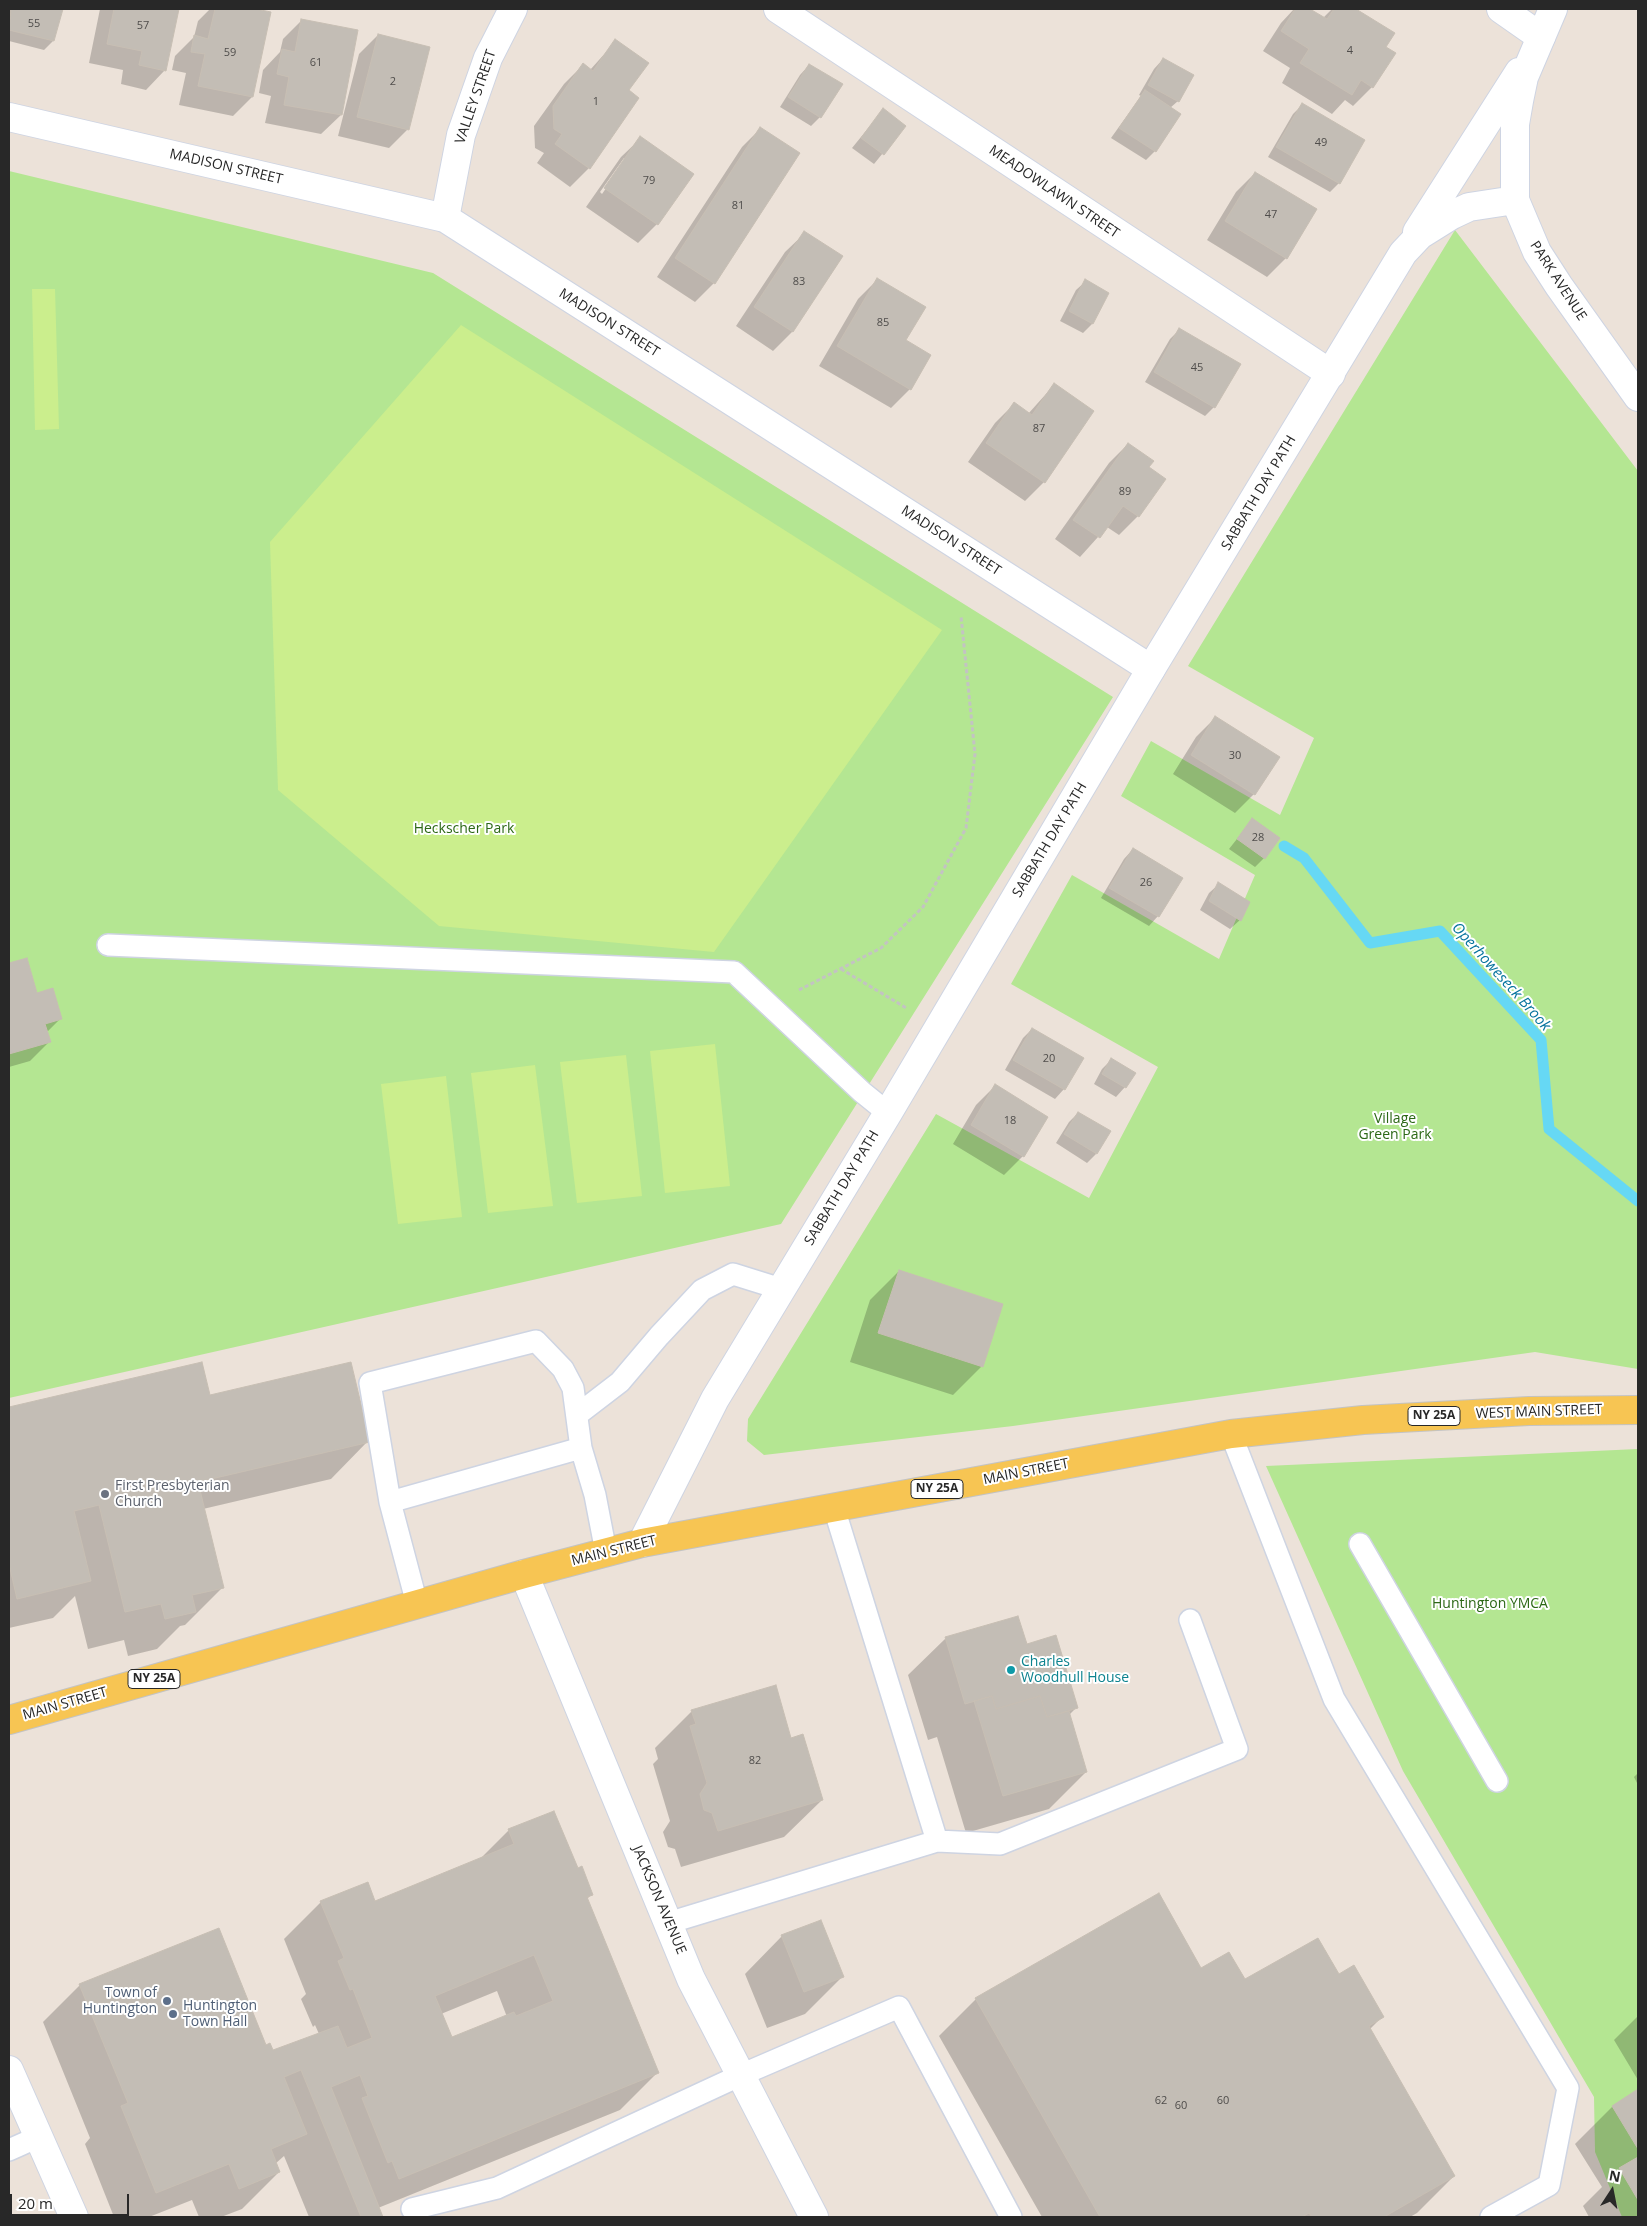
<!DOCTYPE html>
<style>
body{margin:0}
#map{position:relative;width:1647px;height:2226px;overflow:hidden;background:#ece2d9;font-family:"Open Sans",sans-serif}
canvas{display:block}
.frame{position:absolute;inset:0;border:10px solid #282828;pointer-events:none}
.north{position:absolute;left:1587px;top:2166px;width:50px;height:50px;-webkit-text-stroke:4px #fff;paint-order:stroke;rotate:11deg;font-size:14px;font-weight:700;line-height:20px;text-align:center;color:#282828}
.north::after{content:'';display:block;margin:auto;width:18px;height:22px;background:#282828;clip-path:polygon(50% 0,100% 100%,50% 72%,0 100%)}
.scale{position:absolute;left:10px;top:2194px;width:119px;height:22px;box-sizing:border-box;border:2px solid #282828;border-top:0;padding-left:6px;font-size:15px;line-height:18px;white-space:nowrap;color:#282828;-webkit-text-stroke:4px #fff;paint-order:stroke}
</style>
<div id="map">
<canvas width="1647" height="2226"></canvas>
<div class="frame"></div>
<div class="north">N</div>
<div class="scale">20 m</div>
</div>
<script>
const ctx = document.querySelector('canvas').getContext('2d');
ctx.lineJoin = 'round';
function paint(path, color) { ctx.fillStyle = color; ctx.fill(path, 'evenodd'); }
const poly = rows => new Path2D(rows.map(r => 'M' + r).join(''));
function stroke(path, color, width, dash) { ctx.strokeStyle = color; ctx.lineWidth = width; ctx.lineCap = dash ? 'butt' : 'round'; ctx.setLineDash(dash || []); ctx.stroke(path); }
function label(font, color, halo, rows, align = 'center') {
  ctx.font = font + ' "Open Sans",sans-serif'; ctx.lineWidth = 4; ctx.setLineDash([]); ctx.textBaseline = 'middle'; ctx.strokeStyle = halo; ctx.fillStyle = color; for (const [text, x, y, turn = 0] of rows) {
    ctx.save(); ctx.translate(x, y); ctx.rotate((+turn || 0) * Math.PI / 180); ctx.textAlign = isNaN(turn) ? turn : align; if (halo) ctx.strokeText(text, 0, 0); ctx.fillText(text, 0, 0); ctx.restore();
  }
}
paint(poly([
 [9,171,433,273,1113,697,781,1224,9,1398],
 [1455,230,1638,471,1638,1369,1535,1352,1013,1426,764,1455,747,1441,748,1419,936,1114,1089,1198,1158,1067,1011,984,1072,875,1219,959,1255,875,1121,796,1151,741,1280,815,1314,738,1188,666],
 [1638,1449,1638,2217,1622,2217,1595,2152,1594,2097,1403,1771,1266,1466]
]), '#b4e692');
paint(poly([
 [32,289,55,289,59,429,35,430],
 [461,325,942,630,714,952,439,926,278,790,270,542],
 [715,1044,730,1186,665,1193,650,1051],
 [626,1055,642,1196,577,1203,560,1062],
 [535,1065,553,1206,488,1213,471,1073],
 [446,1076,462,1217,398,1224,381,1084]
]), '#cbee8d');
paint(poly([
 [9,9,61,9,53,41,44,50,9,41],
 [100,9,178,9,165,70,146,90,121,84,123,70,89,63],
 [210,9,250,9,270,13,252,97,233,116,179,105,186,73,172,70,175,56,194,37,198,21],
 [1294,9,1308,9,1323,18,1332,9,1354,9,1393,33,1384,47,1372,87,1353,106,1345,100,1332,114,1282,83,1290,68,1263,51,1281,23],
 [302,20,341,115,321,134,265,123,271,96,259,93,263,70,280,52,283,39],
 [378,35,408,129,389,148,338,136,359,54],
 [616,41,627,91,589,168,570,187,537,163,544,153,535,148,534,126,564,84,583,65,590,70],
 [1163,59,1178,101,1170,108,1155,151,1146,160,1111,138,1141,96,1139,95,1154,69],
 [809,65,820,117,811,126,780,107,800,75],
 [1302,105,1339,183,1330,192,1268,157,1293,114],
 [883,110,905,126,874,164,852,148],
 [761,128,714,283,695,302,657,277,742,147],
 [641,138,657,224,638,243,586,207,621,157],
 [624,158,627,158,602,194,600,192],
 [1255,173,1286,258,1267,277,1207,240,1236,192],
 [805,233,842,257,792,332,773,351,736,326,785,252],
 [877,280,904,341,910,389,891,408,819,366,858,299],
 [1086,281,1108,293,1092,324,1083,333,1060,321,1076,290],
 [1179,330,1214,407,1205,416,1145,382,1170,339],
 [1054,385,1044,482,1025,501,968,462,995,423,1014,404,1028,414],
 [1128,444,1148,467,1138,516,1119,535,1107,527,1080,557,1055,539,1109,463],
 [1215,718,1254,794,1235,813,1173,774,1196,737],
 [1252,820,1264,858,1255,867,1229,849],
 [1133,849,1158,916,1149,926,1101,898,1124,859],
 [1219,884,1248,902,1240,920,1230,929,1200,910,1209,893],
 [26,959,36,994,60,1019,46,1033,49,1042,30,1061,9,1067,9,964],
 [1032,1029,1082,1058,1064,1089,1055,1099,1005,1070,1023,1038],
 [1111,1060,1125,1087,1116,1097,1094,1084,1102,1069],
 [995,1086,1023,1156,1004,1175,953,1144,976,1105],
 [1078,1113,1096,1154,1087,1163,1056,1143,1069,1122],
 [899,1271,982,1366,953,1395,850,1362,870,1300],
 [202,1363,209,1396,368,1441,331,1479,203,1509,222,1588,185,1625,180,1626,157,1649,128,1656,124,1640,88,1649,75,1596,53,1618,9,1628,9,1409],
 [946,1638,1026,1646,1076,1708,1069,1715,1086,1772,1049,1809,966,1833,937,1737,928,1740,908,1675],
 [692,1711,790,1740,822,1800,784,1837,681,1867,675,1849,668,1847,663,1832,670,1821,653,1764,658,1759,655,1748],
 [1638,1773,1638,1785,1634,1777],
 [509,1830,577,1869,592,1894,587,1899,657,2073,620,2110,378,2208,382,2217,309,2217,284,2156,275,2164,279,2172,242,2209,221,2217,199,2217,192,2200,149,2217,114,2217,85,2144,90,2138,43,2022,80,1985,265,2046,273,2052,319,2034,315,2025,313,2027,301,1999,306,1994,284,1939,321,1902,375,1902,480,1859],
 [497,1991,507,2017,452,2039,441,2014],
 [782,1936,842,1977,805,2014,767,2028,745,1974],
 [1339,1976,1382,2017,1370,2029,1454,2176,1417,2213,1410,2217,1042,2217,939,2036,976,1999],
 [1638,2016,1638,2080,1614,2040],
 [1638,2091,1638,2217,1589,2217,1583,2206,1602,2187,1575,2144,1612,2107]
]), '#0003');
stroke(poly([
 [1284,846,1304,858,1370,943,1440,931,1541,1040,1549,1129,1638,1201]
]), '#66d8f4', 11);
const building = poly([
 [11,9,63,9,54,41,9,30,11,9],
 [114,9,179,9,166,71,139,65,142,51,107,44,114,9],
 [215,9,256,9,271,12,253,97,198,86,205,54,191,52,194,35,208,39,215,9],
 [1295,9,1310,9,1327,19,1334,9,1356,9,1395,33,1386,47,1396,53,1373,88,1361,80,1352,95,1300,63,1309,49,1281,31,1295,9],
 [301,19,358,30,342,115,284,105,289,77,277,74,282,49,295,52,301,19],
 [378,34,430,47,409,130,357,117,378,34],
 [615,39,649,63,629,90,639,98,590,169,555,144,562,134,554,129,553,106,583,63,593,71,615,39],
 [1163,58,1194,75,1179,102,1148,85,1163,58],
 [809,64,843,84,821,118,788,97,809,64],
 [1145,90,1181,114,1156,152,1119,128,1145,90],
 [1302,103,1365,140,1340,184,1276,147,1302,103],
 [883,108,906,126,884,155,861,138,883,108],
 [760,127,800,153,715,284,675,258,760,127],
 [640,136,694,174,658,225,604,188,640,136],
 [1255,172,1317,209,1287,259,1225,221,1255,172],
 [804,231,843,256,793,332,754,307,804,231],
 [877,278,926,307,906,340,931,355,911,390,837,346,877,278],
 [1085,279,1109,293,1093,324,1069,311,1085,279],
 [1179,328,1241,364,1215,408,1154,372,1179,328],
 [1054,383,1094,411,1045,483,986,443,1014,402,1032,415,1054,383],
 [1128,443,1154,461,1149,467,1166,479,1139,517,1123,506,1100,538,1073,520,1128,443],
 [1215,716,1280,757,1255,795,1191,755,1215,716],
 [1252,818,1280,838,1265,859,1237,839,1252,818],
 [1133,848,1183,878,1159,917,1109,888,1133,848],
 [1218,882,1250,902,1241,921,1209,901,1218,882],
 [27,958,37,993,53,988,62,1019,45,1024,51,1042,9,1054,9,963,27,958],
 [1032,1028,1084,1058,1065,1090,1013,1060,1032,1028],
 [1111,1058,1136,1073,1126,1088,1102,1074,1111,1058],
 [995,1084,1048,1117,1024,1157,971,1125,995,1084],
 [1078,1112,1111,1131,1097,1154,1064,1134,1078,1112],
 [899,1270,1003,1304,983,1367,878,1333,899,1270],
 [202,1362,210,1395,351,1362,370,1442,198,1482,224,1588,192,1595,196,1612,165,1619,161,1604,125,1612,99,1505,74,1511,91,1581,17,1599,9,1564,9,1407,202,1362],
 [1018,1616,1027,1644,1056,1635,1078,1708,1047,1717,1040,1696,996,1709,992,1696,965,1704,945,1637,1018,1616],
 [776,1685,791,1738,803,1734,823,1800,718,1831,712,1813,704,1810,700,1794,707,1783,690,1726,696,1724,691,1710,776,1685],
 [992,1696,996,1709,1040,1696,1047,1717,1069,1711,1087,1772,1003,1796,974,1701,992,1696],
 [554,1811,578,1868,582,1866,593,1895,587,1897,659,2073,399,2179,392,2161,388,2163,362,2098,368,2096,360,2075,331,2087,383,2217,361,2217,301,2070,284,2077,307,2134,271,2149,280,2172,239,2189,229,2164,156,2193,121,2106,128,2103,79,1984,219,1928,266,2045,270,2043,273,2050,338,2026,347,2048,372,2038,353,1989,350,1990,338,1961,344,1958,320,1901,368,1882,375,1901,514,1844,508,1829,554,1811],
 [534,1955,553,2001,516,2016,514,2012,452,2037,435,1996,534,1955],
 [1159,1893,1201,1968,1229,1952,1245,1979,1318,1938,1339,1974,1354,1965,1384,2017,1369,2026,1455,2176,1384,2217,1312,2217,1309,2213,1302,2217,1100,2217,975,1998,1159,1893],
 [821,1920,844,1977,804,1992,781,1935,821,1920],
 [1638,2089,1638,2149,1612,2106,1638,2089],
 [1638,2157,1638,2200,1619,2168,1638,2157]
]);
paint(building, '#c3bdb5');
stroke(building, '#c7beb3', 1);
const service = poly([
 [108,945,734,972,862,1092,888,1113],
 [577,1415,620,1382,659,1336,702,1290,733,1274,781,1289],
 [1231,1434,1334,1699,1568,2088,1549,2185,1491,2217],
 [390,1502,581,1448],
 [1360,1544,1497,1781],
 [417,1604,390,1502,370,1383,536,1341,563,1369,573,1388,581,1448,595,1495,606,1552],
 [937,1841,1000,1844,1237,1749,1190,1620],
 [668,1923,937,1841,834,1508],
 [9,2150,38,2137],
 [412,2209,497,2188,741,2075,899,2007,1011,2217]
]);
const minor = poly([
 [778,9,1331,374],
 [1501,9,1541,37],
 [445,218,461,135,488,58,513,9],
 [524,1574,691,1979,814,2217],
 [9,2070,74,2217]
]);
const tertiary = poly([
 [9,117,445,218,1151,669]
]);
const secondary = poly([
 [1553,9,1524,77,1519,101,1515,124,1515,200,1537,252,1559,286,1638,397],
 [1417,232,1519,72],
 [642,1543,715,1399,888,1113,1151,669,1403,253,1420,235,1452,215,1469,207,1515,200]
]);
const primary = poly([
 [9,1720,524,1574,642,1543,1231,1434,1363,1420,1529,1411,1638,1410]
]);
stroke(service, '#ced4e2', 24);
stroke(minor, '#ced4e2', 30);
stroke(tertiary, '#ced4e2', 30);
stroke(secondary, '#ced4e2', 30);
stroke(primary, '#c3c3c3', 30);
stroke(poly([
 [841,969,908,1009],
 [799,990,881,948,923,907,966,828,975,754,961,616]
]), '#c3c3c3', 3, [4, 2.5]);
stroke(service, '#fff', 21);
stroke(minor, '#fff', 28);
stroke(tertiary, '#fff', 28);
stroke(secondary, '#fff', 28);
stroke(primary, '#f7c553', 28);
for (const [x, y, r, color] of [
 [105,1494,5,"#6b7280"],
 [1011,1670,5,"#0f9aa8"],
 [167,2001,5,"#5c6f8a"],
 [173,2014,5,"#5c6f8a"]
]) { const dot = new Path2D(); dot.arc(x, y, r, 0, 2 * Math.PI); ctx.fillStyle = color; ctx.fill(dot); stroke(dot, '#fff', 2); }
label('11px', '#4f4d4b', null, [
 ["55",34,24],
 ["57",143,26],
 ["4",1350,51],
 ["59",230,53],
 ["61",316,63],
 ["2",393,82],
 ["1",596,102],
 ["49",1321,143],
 ["79",649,181],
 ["81",738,206],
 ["47",1271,215],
 ["83",799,282],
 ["85",883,323],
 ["45",1197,368],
 ["87",1039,429],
 ["89",1125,492],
 ["30",1235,756],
 ["28",1258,838],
 ["26",1146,883],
 ["20",1049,1059],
 ["18",1010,1121],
 ["82",755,1761],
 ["62",1161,2101],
 ["60",1223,2101],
 ["60",1181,2106]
]);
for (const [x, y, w] of [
 [1434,1416,52],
 [937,1489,52],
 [154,1679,52]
]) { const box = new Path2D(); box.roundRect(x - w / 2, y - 9.5, w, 19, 4); ctx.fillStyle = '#fff'; ctx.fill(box); stroke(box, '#282828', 1); }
label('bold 12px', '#282828', null, [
 ["NY 25A",1434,1416],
 ["NY 25A",937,1489],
 ["NY 25A",154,1679]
]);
label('14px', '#282828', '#fff', [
 ["VALLEY STREET",476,97,-71],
 ["MADISON STREET",226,167,13],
 ["MEADOWLAWN STREET",1054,192,34],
 ["PARK AVENUE",1558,281,57],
 ["MADISON STREET",609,323,32],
 ["SABBATH DAY PATH",1259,493,-59],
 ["MADISON STREET",951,541,33],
 ["SABBATH DAY PATH",1050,840,-59],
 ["SABBATH DAY PATH",842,1188,-59],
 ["WEST MAIN STREET",1539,1412,-2],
 ["MAIN STREET",1026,1472,-11],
 ["MAIN STREET",614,1551,-14],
 ["MAIN STREET",65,1704,-16],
 ["JACKSON AVENUE",659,1900,67]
]);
label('14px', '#2c6816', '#fff', [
 ["Heckscher Park",464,829],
 ["Village",1395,1119],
 ["Green Park",1395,1135],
 ["Huntington YMCA",1490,1604]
]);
label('14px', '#5b616d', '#fff', [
 ["First Presbyterian",115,1486],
 ["Church",115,1502]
], 'left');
label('14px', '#0d838f', '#fff', [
 ["Charles",1021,1662],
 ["Woodhull House",1021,1678]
], 'left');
label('14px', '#4e5e75', '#fff', [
 ["Town of",157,1993],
 ["Huntington",157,2009],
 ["Huntington",183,2006,"left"],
 ["Town Hall",183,2022,"left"]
], 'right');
label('italic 15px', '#07749e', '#fff', [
 ["Operhoweseck Brook",1501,977,48]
]);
</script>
